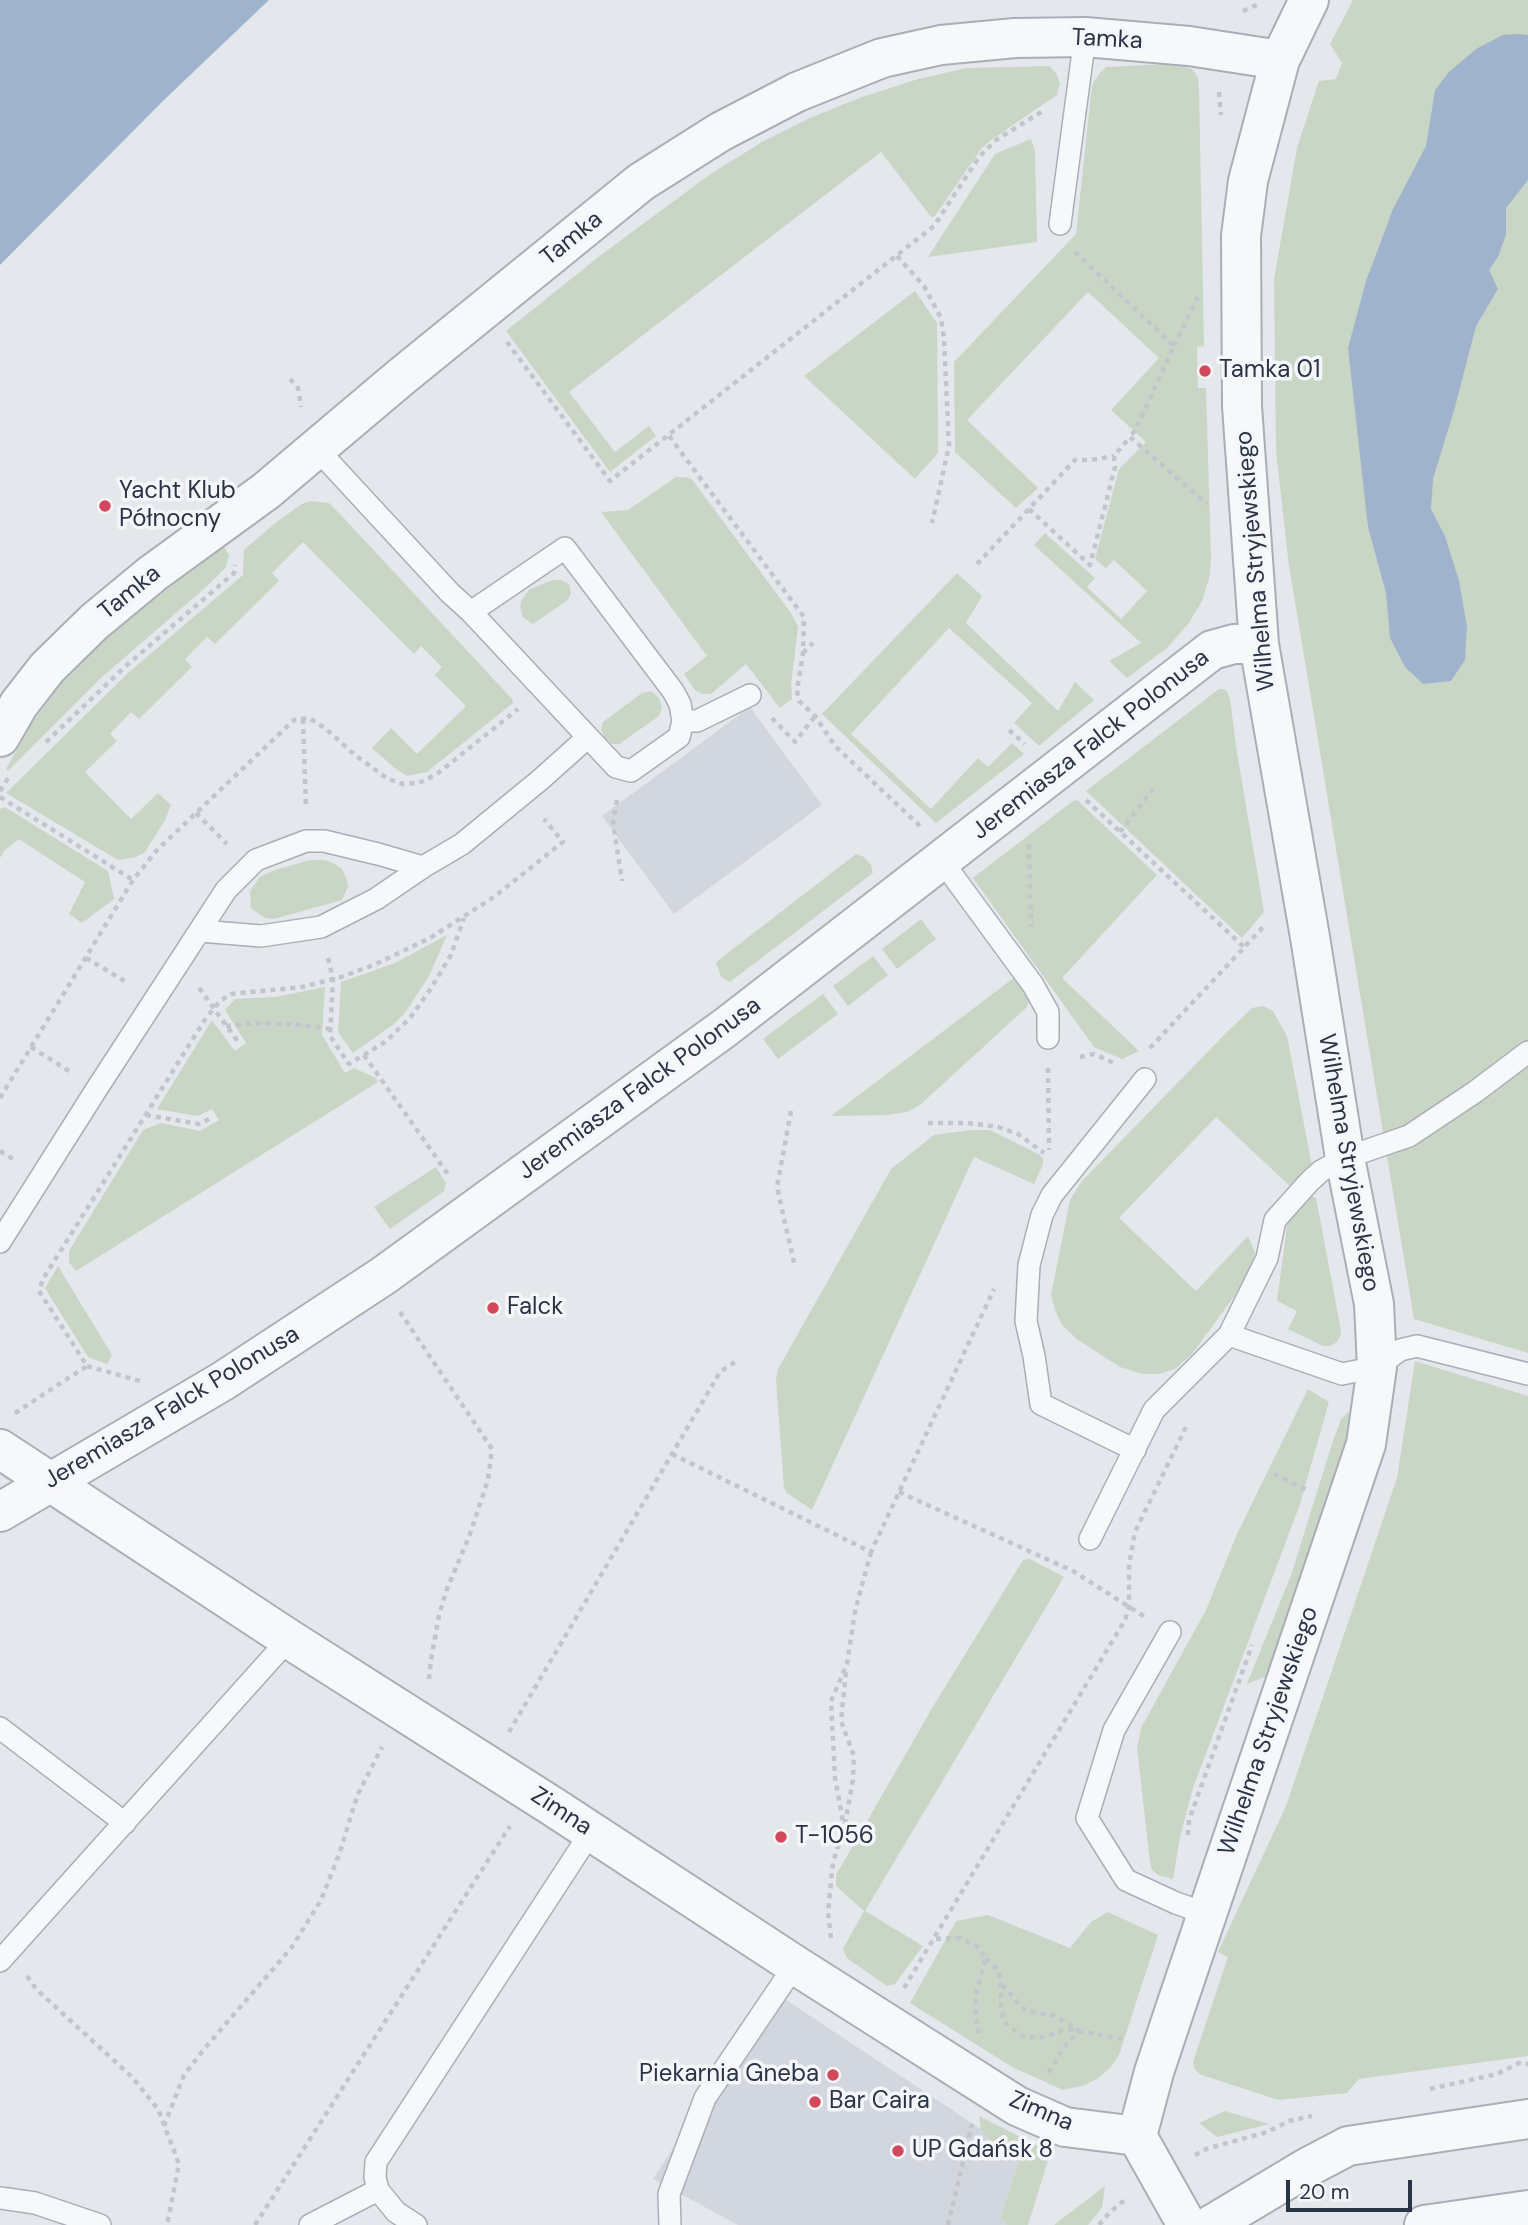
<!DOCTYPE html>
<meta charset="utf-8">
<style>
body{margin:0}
#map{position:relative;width:1528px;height:2225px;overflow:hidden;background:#e4e7ec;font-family:"DM Sans",sans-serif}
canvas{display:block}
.scale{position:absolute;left:1286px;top:2180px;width:126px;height:32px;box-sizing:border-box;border:4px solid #2b3445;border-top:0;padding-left:9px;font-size:21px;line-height:24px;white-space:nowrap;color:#2b3445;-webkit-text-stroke:5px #f4f6f9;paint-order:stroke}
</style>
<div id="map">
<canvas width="1528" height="2225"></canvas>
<div class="scale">20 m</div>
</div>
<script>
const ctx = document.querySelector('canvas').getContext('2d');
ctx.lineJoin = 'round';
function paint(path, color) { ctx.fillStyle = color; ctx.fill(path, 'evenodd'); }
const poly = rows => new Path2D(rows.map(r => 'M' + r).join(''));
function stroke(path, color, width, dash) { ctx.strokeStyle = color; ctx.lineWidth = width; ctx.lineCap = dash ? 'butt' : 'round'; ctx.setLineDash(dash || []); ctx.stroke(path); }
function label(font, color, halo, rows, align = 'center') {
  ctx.font = font + ' "DM Sans",sans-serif'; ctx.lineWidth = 7; ctx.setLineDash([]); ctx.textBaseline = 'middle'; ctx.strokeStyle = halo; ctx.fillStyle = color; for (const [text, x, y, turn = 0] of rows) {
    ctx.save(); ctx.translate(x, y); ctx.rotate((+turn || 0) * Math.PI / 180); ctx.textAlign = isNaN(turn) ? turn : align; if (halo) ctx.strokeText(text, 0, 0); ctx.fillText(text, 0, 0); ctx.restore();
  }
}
paint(poly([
 [750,707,822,805,674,914,602,816],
 [774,1992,981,2129,992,2145,1021,2154,1000,2218,1007,2225,738,2225,653,2179]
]), '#d2d6de');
paint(poly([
 [1353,0,1528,0,1528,1353,1414,1319,1289,566,1276,451,1274,279,1297,148,1319,81,1336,79,1342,63,1330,44],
 [1166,64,1182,65,1193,70,1198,78,1199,89,1204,346,1197,347,1198,388,1206,388,1211,559,1209,579,1202,601,1189,623,1167,648,1127,678,1109,661,1141,643,1034,545,1045,533,1095,578,1087,587,1121,619,1147,591,1114,560,1106,568,1095,559,1119,469,1146,442,1111,410,1159,358,1088,292,967,420,1038,488,1016,508,955,452,954,362,1076,234,1092,85,1099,74,1106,67],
 [1050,66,1057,75,1060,83,1057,95,991,140,981,149,935,216,932,218,881,152,569,392,615,452,649,426,656,436,610,472,506,331,601,255,709,175,762,142,812,117,862,97,918,79,967,68],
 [1031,139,1035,150,1037,242,928,257,995,154],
 [915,291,937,323,938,453,915,479,804,376],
 [676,477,691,478,791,613,798,627,791,685,792,699,780,708,746,664,711,694,702,694,695,690,684,674,707,656,601,512,628,510],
 [310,501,329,503,341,515,512,699,513,703,427,772,407,776,396,769,372,748,391,728,417,754,466,706,435,675,442,667,421,646,414,654,303,542,272,573,279,581,215,644,207,637,185,659,192,667,139,719,131,712,110,734,117,741,85,772,131,819,158,793,171,805,165,820,145,852,136,857,118,860,6,793,128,673,243,575,244,550,279,520,302,504],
 [224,547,229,555,226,567,205,588,102,677,8,771,6,769,34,720,61,683,99,643,134,614],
 [957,573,982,596,966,623,1058,711,1075,682,1094,700,1039,746,1014,723,1032,703,949,628,851,734,931,809,978,758,988,767,1012,743,1024,754,936,823,822,714],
 [553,580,561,580,569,584,571,593,568,600,533,624,523,617,520,607,522,599,530,589],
 [1219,689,1223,689,1227,691,1230,699,1237,753,1264,912,1242,938,1086,791],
 [651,691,659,698,662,707,659,716,619,744,612,744,604,737,601,729,603,722,642,693],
 [1077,800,1157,875,1062,978,1139,1051,1122,1059,1094,1047,973,878,1073,801],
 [5,807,108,871,114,899,82,923,69,914,85,882,19,839,4,851,0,858,0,809],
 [856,854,864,857,871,865,873,873,730,982,721,977,716,962],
 [310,860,324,860,333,863,342,869,347,880,348,887,342,900,274,919,265,918,251,908,250,891,260,877,272,871],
 [921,919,936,939,897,969,882,949],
 [447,935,429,976,405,1013,394,1024,353,1053,338,1032,341,982,395,963],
 [873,956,888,975,848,1006,833,986],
 [1015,977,1030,1000,1026,1008,920,1105,907,1112,887,1115,831,1116],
 [325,987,322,1035,345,1073,354,1068,376,1078,378,1082,76,1271,69,1262,69,1251,143,1130,161,1123,200,1131,219,1120,212,1109,198,1116,157,1109,212,1020,235,1051,246,1043,225,1010,235,999,275,997],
 [823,994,838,1014,778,1059,763,1039],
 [1263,1006,1273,1011,1287,1036,1312,1166,1293,1189,1216,1117,1119,1218,1196,1291,1248,1236,1255,1252,1250,1272,1233,1298,1192,1354,1175,1369,1159,1374,1142,1374,1120,1367,1078,1340,1062,1325,1055,1310,1051,1295,1070,1200,1082,1181,1227,1032,1252,1008],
 [971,1130,990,1130,1040,1155,1043,1159,1043,1164,1034,1184,974,1157,812,1510,787,1493,784,1488,776,1380,778,1369,891,1169,934,1135],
 [436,1167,446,1183,444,1191,390,1229,374,1207],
 [1306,1194,1316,1198,1340,1325,1341,1334,1337,1342,1330,1346,1323,1346,1288,1329,1297,1311,1277,1301,1289,1211],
 [58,1266,112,1355,107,1364,88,1357,45,1288],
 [1415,1361,1528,1396,1528,2056,1359,2079,1347,2093,1278,2100,1199,2074,1194,2068,1193,2062,1228,1957,1218,1952,1286,1806,1397,1478],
 [1308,1389,1329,1402,1299,1507,1193,1788,1180,1837,1173,1879,1158,1875,1152,1870,1150,1862,1137,1748,1141,1728,1206,1610,1237,1534],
 [1348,1412,1351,1422,1339,1468,1269,1675,1247,1684,1291,1575,1332,1444,1341,1419],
 [1030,1559,1064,1577,865,1911,923,1946,895,1984,887,1986,847,1958,843,1949,864,1911,836,1886,836,1875,934,1705,1023,1560],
 [1108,1912,1158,1935,1119,2055,1110,2068,1097,2079,1085,2085,1063,2090,1012,2067,910,2003,956,1921,988,1915,1070,1948,1091,1922],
 [1225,2111,1269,2124,1217,2137,1199,2123],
 [979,2116,1048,2151,1049,2157,1028,2225,1007,2225,1000,2218,1021,2155,992,2145,981,2129],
 [1105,2186,1102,2208,1088,2225,1054,2225]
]), '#c9d6c5');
paint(poly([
 [0,0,269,0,164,100,0,265],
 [1518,34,1528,35,1528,180,1506,208,1506,235,1498,257,1489,270,1498,289,1476,326,1455,407,1433,479,1431,509,1445,536,1459,581,1467,626,1465,660,1451,681,1423,684,1405,667,1390,638,1386,593,1368,527,1348,348,1366,281,1393,209,1426,146,1435,90,1449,72,1476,49,1503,35]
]), '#9fb4cc');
const service = poly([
 [1060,224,1085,37],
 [316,448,450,593,471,612,616,767,631,771,679,737,683,721,680,704,673,691,565,548,471,612],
 [683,721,697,721,750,695],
 [942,861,1033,985,1048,1012,1048,1038],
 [200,931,261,936,321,927,376,899,423,867,462,844,540,780,587,738],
 [0,1242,96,1090,226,890,256,860,306,841,324,841,378,854,423,867],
 [1229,1335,1267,1258,1275,1220,1309,1182,1321,1171,1345,1158,1409,1136,1475,1092,1528,1052],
 [1135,1450,1041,1404,1034,1356,1026,1321,1029,1265,1042,1215,1052,1195,1145,1079],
 [1090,1539,1154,1410,1229,1335,1342,1374,1377,1367,1400,1350,1417,1346,1528,1374],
 [1170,1632,1114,1730,1087,1818,1126,1880,1176,1903,1207,1914],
 [0,1728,125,1823],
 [0,1961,289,1639],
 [0,2198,35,2203,100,2225],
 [310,2225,378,2190],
 [416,2225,396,2212,378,2190,375,2177,376,2162,591,1832],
 [670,2225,669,2194,705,2098,795,1965]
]);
const minor = poly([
 [0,737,19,704,47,668,94,622,152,574,266,491,401,377,641,182,720,132,797,92,882,58,941,45,1015,38,1085,37,1189,46,1280,60],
 [0,1449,289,1639,552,1806,795,1965,1017,2106,1065,2127,1137,2136],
 [0,1512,223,1381,383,1276,726,1027,1212,650,1234,644,1259,644],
 [1187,2225,1137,2136,1154,2072,1175,2009,1366,1444,1377,1367,1374,1304,1345,1158,1310,937,1259,644,1242,406,1241,236,1248,181,1280,60,1309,0]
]);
const tertiary = poly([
 [1211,2225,1308,2167,1348,2146,1528,2119],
 [1424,2225,1528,2210]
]);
stroke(service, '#a9aeb7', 24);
stroke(minor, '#a9aeb7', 42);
stroke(tertiary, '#a9aeb7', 42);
stroke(poly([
 [1243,11,1261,3],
 [1219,92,1221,115],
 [1075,252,1174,346,1136,429,1130,437],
 [897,256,924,286,941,318,944,339,949,446,932,523],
 [507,342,610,481,934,226,979,157,996,140,1043,111],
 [1174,346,1198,297],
 [290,379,298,388,301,407],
 [669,436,804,617,803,653,797,690,799,701,815,716,835,746,920,826],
 [1029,509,1090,565,1115,467,1114,456,1130,437,1207,504],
 [977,564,1075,460,1091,460,1114,456],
 [803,653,813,643],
 [772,718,795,742,815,716],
 [303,719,306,809],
 [1009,730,1025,744],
 [46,742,127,665,234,573,235,565],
 [0,791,9,777],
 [0,797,133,880],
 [617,800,613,822,622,881],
 [1086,800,1244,947],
 [196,813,227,844],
 [1120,832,1153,789],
 [1029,844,1031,927],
 [86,958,128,983],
 [328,958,333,979,330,1036,349,1064,385,1042,410,1018,430,990,451,955,464,918],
 [199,988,239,1043],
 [226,1026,252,1023,293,1024,331,1029],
 [31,1047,72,1073],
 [1150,1048,1266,924],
 [364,1055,450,1177],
 [1080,1057,1094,1054,1116,1064],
 [1048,1068,1049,1150],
 [0,1098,133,880,157,850,294,720,309,718,325,728,355,755,388,779,403,784,419,783,437,774,518,709],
 [791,1111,777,1187,794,1263],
 [146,1115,199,1124,211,1118],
 [928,1123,968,1123,998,1127,1018,1134,1044,1153],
 [0,1151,13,1159],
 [400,1312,492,1449,488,1480,469,1537,447,1589,439,1615,431,1660,429,1679],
 [87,1366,140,1381],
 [15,1413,87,1366,39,1291,43,1279,206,1018,220,1001,231,994,302,987,341,977,376,964,430,938,494,897,563,842,544,819],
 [672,1454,871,1552,994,1289],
 [1274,1474,1309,1491],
 [899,1492,1073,1571,1145,1617],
 [509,1732,720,1372,738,1360],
 [845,1824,853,1780,854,1756,841,1721,846,1671],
 [1188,1835,1189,1820,1252,1645],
 [831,1938,828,1912,833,1863,844,1827,835,1778,831,1701,847,1664,855,1611,871,1552],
 [936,1939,959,1938,974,1944,986,1958,977,1989,975,2005,978,2033],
 [986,1958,998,1970,1001,1984,1001,2011,1006,2024,1024,2037,1044,2037,1063,2030,1074,2030,1122,2039],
 [27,1976,36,1989,132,2077,158,2109,179,2164,167,2225],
 [1002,1985,1026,2011,1056,2016,1079,2031,1064,2047,1047,2075],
 [904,1988,1125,1620,1129,1607,1129,1565,1135,1532,1186,1427],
 [1430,2089,1497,2074,1519,2063,1528,2064],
 [164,2126,184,2075,205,2048,292,1947,321,1900,340,1852,357,1796,382,1747],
 [1195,2155,1206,2149,1267,2132,1289,2121,1312,2116],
 [255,2225,510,1826],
 [948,2225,972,2124],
 [1099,2225,1110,2212,1126,2199]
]), '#c2c5cb', 4.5, [5, 5]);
stroke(service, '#f7f8fa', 21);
stroke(minor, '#f7f8fa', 38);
stroke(tertiary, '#f7f8fa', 38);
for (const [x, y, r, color] of [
 [1205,371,7,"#d1495b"],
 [105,506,7,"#d1495b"],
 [493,1308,7,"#d1495b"],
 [781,1837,7,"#d1495b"],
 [833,2075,7,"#d1495b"],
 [815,2102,7,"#d1495b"],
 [898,2151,7,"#d1495b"]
]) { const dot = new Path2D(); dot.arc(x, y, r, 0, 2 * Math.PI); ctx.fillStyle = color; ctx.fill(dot); stroke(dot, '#f4f6f9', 2.5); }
label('24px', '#2b3445', '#f4f6f9', [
 ["Tamka",1107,40,3],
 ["Tamka",572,239,-39],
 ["Wilhelma Stryjewskiego",1256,561,-95],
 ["Tamka",130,593,-39],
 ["Jeremiasza Falck Polonusa",1091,745,-38],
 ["Jeremiasza Falck Polonusa",640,1089,-36],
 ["Wilhelma Stryjewskiego",1348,1163,80],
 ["Jeremiasza Falck Polonusa",172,1408,-31],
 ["Wilhelma Stryjewskiego",1269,1731,-71],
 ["Zimna",561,1812,33],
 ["Zimna",1041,2112,23]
]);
label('24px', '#2b3445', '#f4f6f9', [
 ["Tamka 01",1219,371],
 ["Yacht Klub",119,492],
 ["Północny",119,520],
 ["Falck",507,1308],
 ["T-1056",795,1837],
 ["Piekarnia Gneba",819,2075,"right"],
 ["Bar Caira",829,2102],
 ["UP Gdańsk 8",912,2151]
], 'left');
</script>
